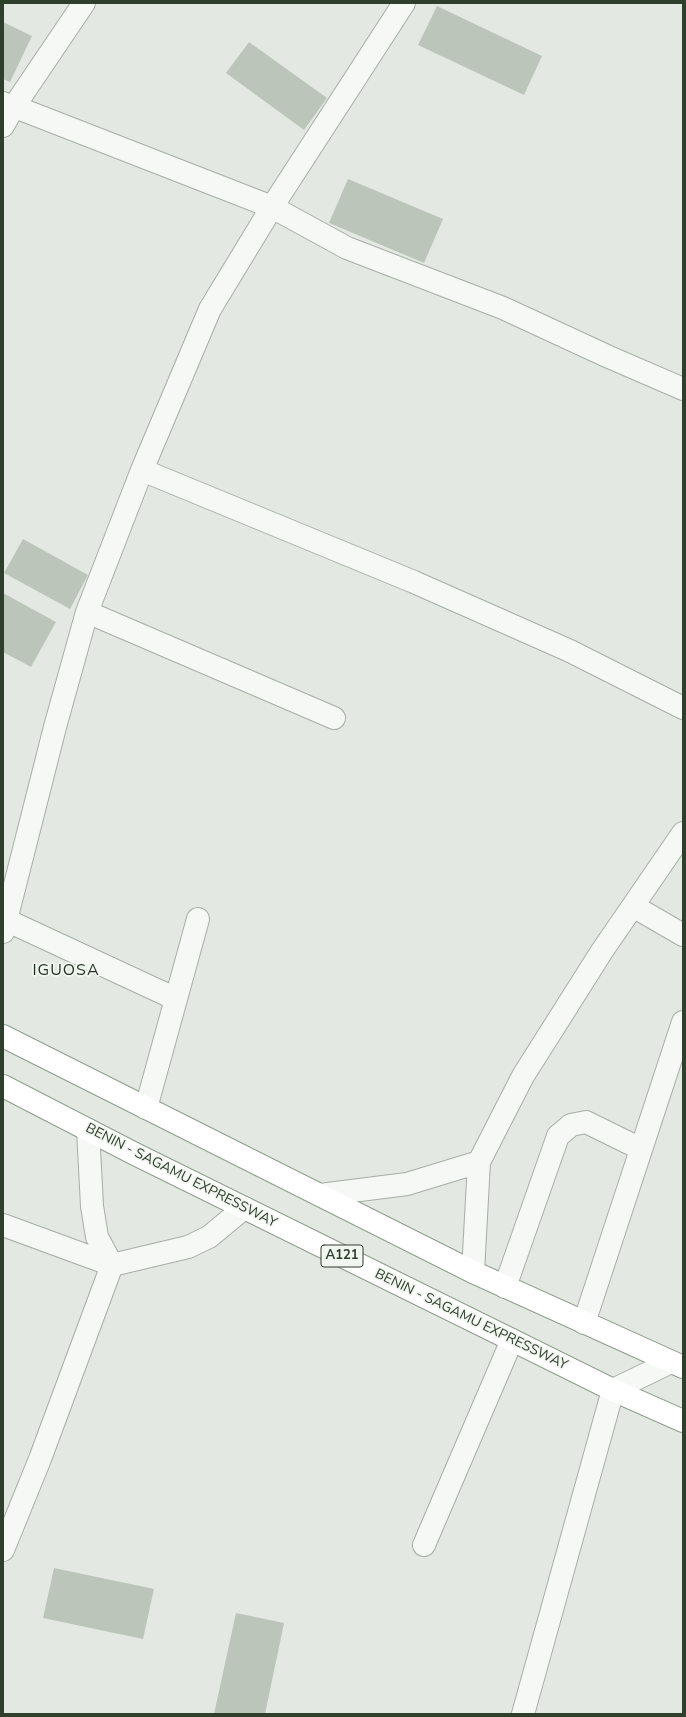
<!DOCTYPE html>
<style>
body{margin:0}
#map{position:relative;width:686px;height:1717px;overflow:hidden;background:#e3e9e2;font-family:"Nunito Sans",sans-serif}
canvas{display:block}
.frame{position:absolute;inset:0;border:4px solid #2e3f2b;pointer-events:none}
</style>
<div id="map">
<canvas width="686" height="1717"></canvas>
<div class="frame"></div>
</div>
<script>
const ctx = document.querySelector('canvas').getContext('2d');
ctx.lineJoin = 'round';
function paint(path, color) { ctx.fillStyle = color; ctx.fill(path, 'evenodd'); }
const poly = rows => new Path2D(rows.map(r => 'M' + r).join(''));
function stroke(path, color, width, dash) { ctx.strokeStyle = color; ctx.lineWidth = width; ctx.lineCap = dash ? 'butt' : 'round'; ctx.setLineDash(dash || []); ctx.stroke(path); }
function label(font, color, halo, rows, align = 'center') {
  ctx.font = font + ' "Nunito Sans",sans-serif'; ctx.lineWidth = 3.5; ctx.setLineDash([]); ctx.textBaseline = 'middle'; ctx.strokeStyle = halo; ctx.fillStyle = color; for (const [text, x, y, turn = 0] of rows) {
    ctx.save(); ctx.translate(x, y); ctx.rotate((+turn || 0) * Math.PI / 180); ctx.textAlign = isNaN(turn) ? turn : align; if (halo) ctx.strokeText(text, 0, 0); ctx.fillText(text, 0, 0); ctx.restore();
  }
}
paint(poly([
 [437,6,542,56,524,95,418,45],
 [3,22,32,36,10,82,3,79],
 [249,42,327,98,304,130,226,73],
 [348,179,443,219,424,263,329,223],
 [23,539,88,575,70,609,4,573],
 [3,593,56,622,31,667,3,652],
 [54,1568,154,1589,143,1639,43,1618],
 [236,1613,284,1623,265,1714,214,1714]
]), '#bbc5ba');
const minor = poly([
 [84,3,13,108,23,110,272,207,347,248,503,308,609,357,683,389],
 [3,103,13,108,3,126],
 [142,470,414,582,570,651,683,708],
 [87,612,334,718],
 [633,906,683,935],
 [6,920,176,999],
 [3,932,55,727,87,612,142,470,210,309,272,207,404,3],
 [146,1108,198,919],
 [320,1195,407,1184,479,1162],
 [3,1225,112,1265,188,1247,209,1237,244,1208],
 [473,1272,479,1162,523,1076,602,951,683,833],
 [505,1287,558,1136,571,1125,586,1122,641,1149],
 [584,1323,683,1022],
 [424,1545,512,1340],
 [3,1550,40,1459,112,1265,97,1237,92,1206,88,1130],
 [523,1714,613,1390,671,1362]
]);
const highway = poly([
 [3,1036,473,1272,683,1367],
 [3,1086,135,1154,512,1340,613,1390,683,1421]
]);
stroke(minor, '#a5afa4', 24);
stroke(highway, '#8d9e8b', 24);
stroke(minor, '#f5f8f4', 22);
stroke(highway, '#fff', 22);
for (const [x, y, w] of [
 [342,1256,42]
]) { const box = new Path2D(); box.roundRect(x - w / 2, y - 11, w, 22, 3); ctx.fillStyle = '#f2f6f1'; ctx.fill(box); stroke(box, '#2e3f2b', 1); }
label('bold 13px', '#2e3f2b', null, [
 ["A121",342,1256]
]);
label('14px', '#2e3f2b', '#f2f6f1', [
 ["BENIN - SAGAMU EXPRESSWAY",181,1176,27],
 ["BENIN - SAGAMU EXPRESSWAY",471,1320,26]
]);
ctx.letterSpacing = '1px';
label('16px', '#1f301e', '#f2f6f1', [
 ["IGUOSA",66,971]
]);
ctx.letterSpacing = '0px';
</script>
